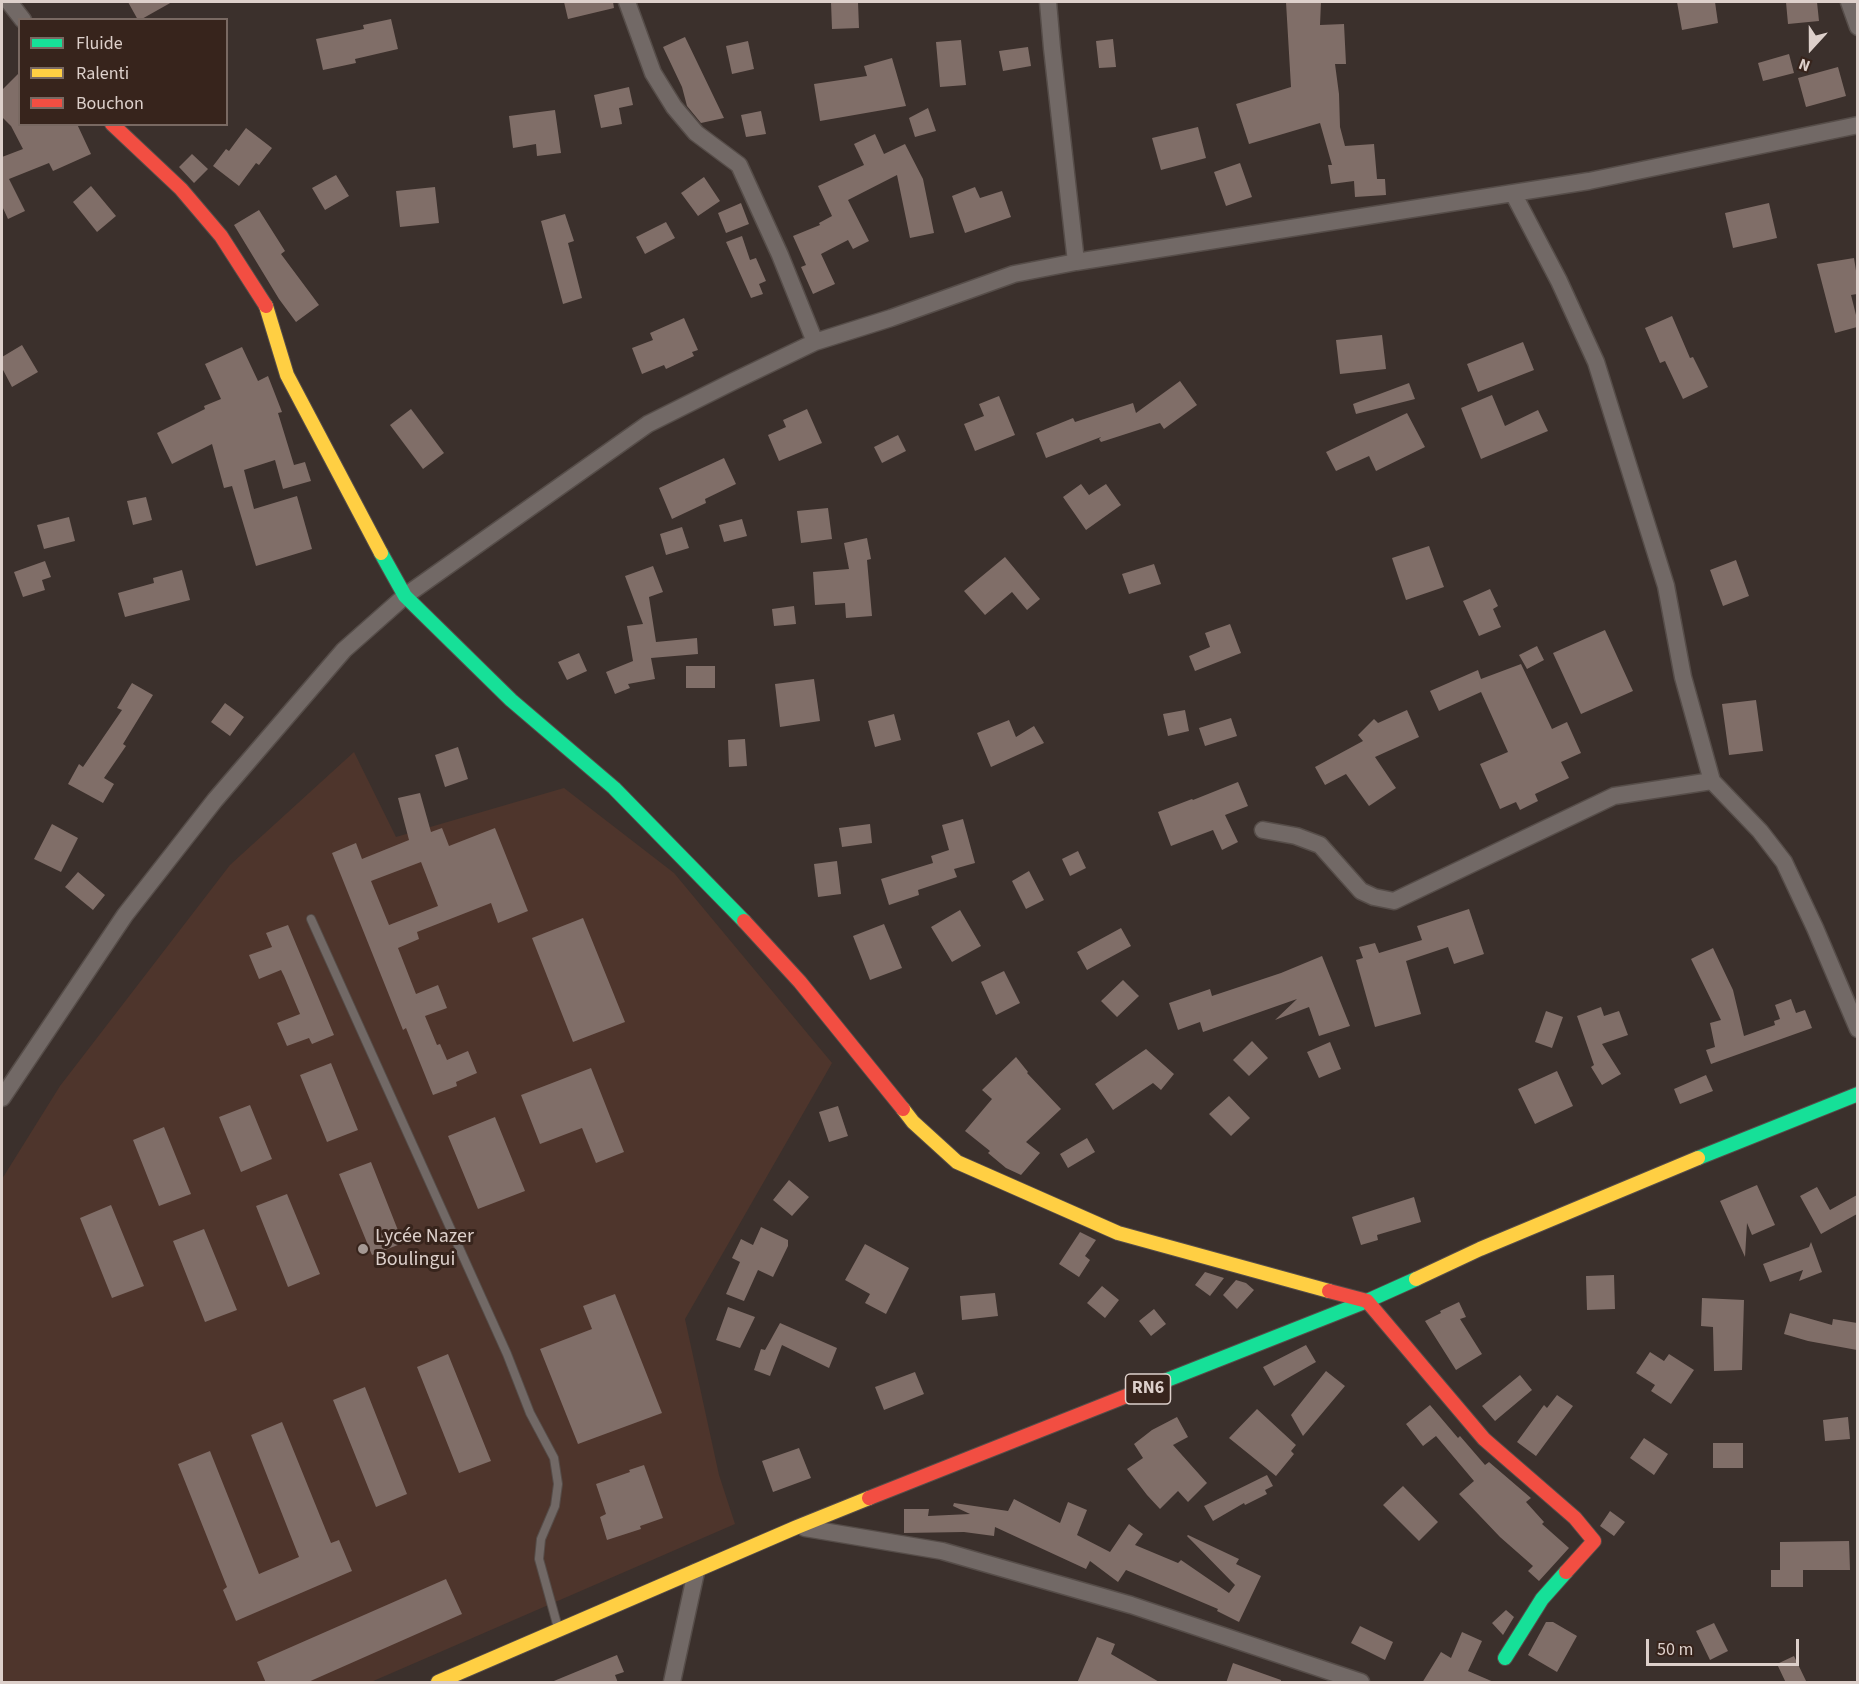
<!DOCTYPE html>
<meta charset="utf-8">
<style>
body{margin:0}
#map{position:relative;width:1859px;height:1684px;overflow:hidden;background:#3b302c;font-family:"Source Sans 3",sans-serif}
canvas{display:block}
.frame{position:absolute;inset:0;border:3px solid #ddd0cb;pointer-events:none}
.legend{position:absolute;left:18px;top:18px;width:210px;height:108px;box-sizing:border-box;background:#37241c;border:2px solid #796962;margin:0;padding:8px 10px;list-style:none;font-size:18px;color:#ddd0cb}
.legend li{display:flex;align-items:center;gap:12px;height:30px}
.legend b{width:30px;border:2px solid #796962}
.north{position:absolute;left:1781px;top:18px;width:60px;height:60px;-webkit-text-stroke:4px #37241c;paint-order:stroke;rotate:201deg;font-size:16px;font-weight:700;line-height:24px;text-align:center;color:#ddd0cb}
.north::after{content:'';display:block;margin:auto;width:21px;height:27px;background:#ddd0cb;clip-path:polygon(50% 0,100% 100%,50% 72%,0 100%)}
.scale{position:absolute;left:1646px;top:1639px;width:153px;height:27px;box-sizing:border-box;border:3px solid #ddd0cb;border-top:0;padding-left:8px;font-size:18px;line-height:21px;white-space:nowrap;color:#ddd0cb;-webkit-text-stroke:4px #37241c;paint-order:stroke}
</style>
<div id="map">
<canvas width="1859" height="1684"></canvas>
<div class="frame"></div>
<ul class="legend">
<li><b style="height:8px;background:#16e098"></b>Fluide</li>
<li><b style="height:8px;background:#ffcf43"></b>Ralenti</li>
<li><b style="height:8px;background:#f24e42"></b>Bouchon</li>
</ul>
<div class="north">N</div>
<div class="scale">50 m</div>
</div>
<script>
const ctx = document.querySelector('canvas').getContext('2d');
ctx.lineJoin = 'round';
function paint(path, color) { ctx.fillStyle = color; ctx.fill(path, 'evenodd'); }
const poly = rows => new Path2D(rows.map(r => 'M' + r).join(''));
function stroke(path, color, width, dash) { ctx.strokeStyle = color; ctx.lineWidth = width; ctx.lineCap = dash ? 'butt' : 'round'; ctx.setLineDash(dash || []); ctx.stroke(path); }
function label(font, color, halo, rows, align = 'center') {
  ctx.font = font + ' "Source Sans 3",sans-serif'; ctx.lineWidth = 6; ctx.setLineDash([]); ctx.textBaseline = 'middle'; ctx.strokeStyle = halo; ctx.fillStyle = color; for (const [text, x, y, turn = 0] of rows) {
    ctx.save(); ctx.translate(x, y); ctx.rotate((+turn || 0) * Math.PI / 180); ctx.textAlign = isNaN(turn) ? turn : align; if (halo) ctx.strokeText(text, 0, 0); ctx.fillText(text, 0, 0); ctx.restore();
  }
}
paint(poly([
 [354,752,396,837,564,788,674,873,832,1063,685,1319,719,1475,735,1524,371,1682,2,1682,2,1179,60,1086,230,865]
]), '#4e352c');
paint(poly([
 [128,2,172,2,140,20,138,20],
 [564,2,613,2,614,8,568,19],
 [831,2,858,2,859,28,832,29],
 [1286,2,1321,2,1320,25,1344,24,1346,64,1335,64,1339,94,1340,127,1345,146,1374,144,1377,179,1385,179,1386,195,1355,197,1354,181,1331,184,1328,165,1332,165,1320,123,1249,144,1236,104,1291,87],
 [1677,2,1715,2,1718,23,1682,30],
 [1786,2,1817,2,1819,21,1788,24],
 [391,19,398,49,355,59,356,63,323,70,316,39,364,29,363,25],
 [685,37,724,118,701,123,687,106,682,87,663,47],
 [1113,39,1116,67,1099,68,1096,41],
 [961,40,966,85,940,87,936,42],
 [748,41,754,69,732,74,726,46],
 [1028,47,1031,66,1003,71,999,51],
 [1789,54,1794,73,1763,81,1758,63],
 [892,58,906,106,820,121,814,84,867,76,864,66],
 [1838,67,1846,96,1806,107,1798,78],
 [20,72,20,124,77,124,91,154,53,171,49,163,9,179,25,211,8,219,2,206,2,157,23,149,11,126,2,117,2,90],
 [629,87,633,105,619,108,622,124,601,128,594,95],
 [928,108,936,131,915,137,909,118],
 [555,110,561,153,537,156,536,144,513,148,509,116],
 [761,111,766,134,746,137,741,115],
 [1198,127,1206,158,1161,170,1152,138],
 [246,128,272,148,259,165,256,163,239,186,213,166,226,149,229,151],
 [875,134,884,154,905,144,923,179,934,233,910,238,897,175,848,200,869,241,853,249,848,240,821,254,835,284,813,294,801,267,806,265,793,236,820,225,819,223,832,216,818,186,864,165,854,144],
 [192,154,208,169,194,183,179,167],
 [1240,163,1252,197,1226,206,1214,172],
 [336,175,349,196,325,210,312,188],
 [704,177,720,201,698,216,681,193],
 [91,186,116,216,97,232,73,202],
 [435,187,439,223,400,227,396,191],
 [975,187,980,198,1002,191,1011,217,965,233,952,196],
 [741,203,749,224,726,233,718,213],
 [1769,203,1777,238,1733,248,1725,213],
 [259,210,285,251,281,254,319,305,296,322,279,299,234,225],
 [565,214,574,241,568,243,582,298,563,304,541,221],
 [666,222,675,238,645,254,636,237],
 [742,236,750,260,756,258,766,281,759,284,763,294,751,298,726,242],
 [1854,258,1857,277,1857,294,1851,295,1857,319,1857,327,1835,333,1817,264],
 [1672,316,1690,358,1693,357,1708,387,1683,399,1665,361,1660,363,1645,328],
 [684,318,698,350,692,352,694,356,666,369,664,365,642,374,632,348,653,340,650,333],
 [1382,335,1386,369,1340,374,1336,340],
 [1523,342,1534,370,1478,392,1467,364],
 [22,345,38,372,12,387,2,368,2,357],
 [242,347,258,381,268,376,282,412,278,413,294,465,305,462,311,481,283,489,275,460,244,470,254,509,297,496,312,549,256,566,232,486,224,488,212,444,172,464,157,433,205,409,204,406,221,399,205,364],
 [1180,381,1197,405,1164,429,1160,423,1101,442,1099,439,1101,437,1046,458,1036,433,1073,418,1075,422,1133,403,1136,413],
 [1409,383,1415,399,1356,414,1353,404],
 [1492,395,1505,426,1538,410,1548,431,1481,459,1461,408],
 [999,396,1015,435,975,451,964,424,984,416,979,404],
 [411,409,444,453,423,469,390,425],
 [807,409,822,443,779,461,768,435,786,427,783,420],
 [1407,413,1425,447,1376,471,1369,456,1336,471,1326,452],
 [898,435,906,451,882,463,874,447],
 [724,458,736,484,705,499,706,503,672,519,659,488],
 [1081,484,1089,495,1106,484,1121,505,1086,530,1063,497],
 [146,497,152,520,133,525,127,501],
 [828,508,832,539,801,543,797,511],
 [69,517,75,541,44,549,37,525],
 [742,519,747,536,724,542,719,525],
 [682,527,689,548,666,555,660,534],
 [867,538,871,559,867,560,872,616,846,618,845,603,815,605,813,572,849,569,844,543],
 [1429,546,1444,587,1406,600,1392,558],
 [1005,557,1040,599,1027,610,1012,592,985,615,964,591],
 [1736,560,1749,596,1723,606,1710,570],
 [45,561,51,577,42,580,45,590,23,597,14,572],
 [1154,564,1161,584,1129,594,1122,574],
 [653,566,663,592,649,597,656,642,697,638,698,654,651,658,655,679,628,684,630,688,615,694,606,672,633,661,627,626,643,624,625,576],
 [182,570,190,600,125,617,118,593,154,583,153,578],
 [1490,589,1498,606,1493,609,1501,627,1479,636,1463,601],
 [794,606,796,624,774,626,772,609],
 [1230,624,1241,653,1195,671,1189,656,1210,647,1205,633],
 [1605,630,1633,691,1581,714,1553,653],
 [1537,646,1544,660,1527,669,1519,655],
 [579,653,587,671,567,680,558,662],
 [1521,664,1552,729,1567,722,1581,753,1561,762,1569,778,1535,794,1538,801,1520,810,1516,802,1500,809,1480,764,1508,752,1481,692,1439,711,1430,691,1478,670,1481,679],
 [686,666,715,666,715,688,686,688],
 [814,679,820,721,780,727,775,684],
 [132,683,153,695,123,744,126,746,104,778,114,784,103,803,68,784,79,764,83,767,122,710,117,708],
 [1756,700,1763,751,1729,755,1722,704],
 [225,703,244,717,230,736,211,722],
 [1185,710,1189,731,1168,736,1163,714],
 [1407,710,1419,737,1375,757,1396,788,1369,806,1346,774,1325,785,1315,767,1363,741,1358,735,1374,719,1378,723],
 [894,714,901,740,875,747,868,721],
 [1231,718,1237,736,1205,746,1199,728],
 [1009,720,1016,737,1034,726,1044,743,991,767,977,733],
 [745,739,747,766,729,767,728,740],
 [458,747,468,779,445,787,435,755],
 [1238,782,1248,806,1225,815,1238,842,1222,850,1213,830,1171,846,1158,812,1192,799,1193,800],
 [420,793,431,832,442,828,449,846,495,828,528,911,498,923,491,903,417,932,419,939,398,948,416,994,438,985,447,1008,425,1016,437,1045,440,1044,447,1060,468,1051,477,1073,456,1082,457,1086,433,1095,406,1028,403,1030,332,853,356,843,362,859,409,840,398,798],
 [421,862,438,906,389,925,371,881],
 [963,819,975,863,954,869,957,877,918,890,919,895,889,905,881,879,933,863,931,856,949,850,942,825],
 [52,824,78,838,61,872,34,859],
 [870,824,872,843,842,847,839,828],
 [1078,851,1086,868,1070,876,1062,859],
 [837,861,841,894,818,897,814,864],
 [1029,871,1044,900,1026,909,1012,881],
 [78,872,105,895,93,910,65,887],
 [1469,909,1484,954,1454,964,1448,947,1406,961,1421,1014,1375,1027,1356,960,1363,958,1359,947,1375,943,1379,953,1422,940,1417,926],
 [960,910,981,946,952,962,931,927],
 [583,918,625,1022,573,1042,532,938],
 [884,924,902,968,870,980,853,936],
 [288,925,334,1035,312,1044,309,1038,287,1046,277,1023,300,1014,284,976,281,970,259,979,249,955,272,947,266,933],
 [1121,928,1131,946,1087,970,1077,952],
 [1713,948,1733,990,1744,1036,1775,1025,1774,1021,1780,1019,1775,1005,1791,999,1796,1013,1805,1010,1812,1028,1711,1064,1706,1050,1715,1047,1710,1023,1721,1020,1691,959],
 [1322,956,1350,1026,1319,1036,1309,1007,1275,1020,1297,999,1203,1032,1200,1022,1178,1030,1169,1003,1210,989,1212,996,1281,973],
 [1004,971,1020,1003,996,1015,981,982],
 [1123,980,1139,996,1117,1017,1101,1001],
 [1601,1007,1604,1016,1619,1011,1628,1035,1602,1044,1621,1074,1602,1085,1591,1067,1594,1065,1577,1016],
 [1546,1011,1563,1017,1552,1048,1535,1042],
 [1252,1041,1268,1058,1249,1076,1233,1060],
 [1330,1042,1341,1069,1319,1078,1307,1052],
 [1146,1049,1174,1074,1161,1090,1153,1083,1113,1110,1095,1084],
 [1016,1057,1028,1072,1027,1073,1061,1109,1026,1142,1040,1153,1021,1175,1006,1168,988,1153,990,1151,965,1131,992,1099,982,1090],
 [331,1063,358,1130,327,1142,300,1075],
 [591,1068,624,1152,596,1163,582,1128,540,1144,521,1095],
 [1557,1071,1573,1106,1535,1124,1518,1089],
 [1706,1075,1713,1091,1680,1104,1674,1089],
 [1229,1096,1250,1118,1231,1136,1209,1114],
 [250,1105,272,1159,241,1172,219,1117],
 [838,1106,848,1136,829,1142,819,1112],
 [495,1117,525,1191,478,1209,448,1136],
 [164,1127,191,1194,159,1206,133,1140],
 [1087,1138,1095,1152,1068,1168,1060,1154],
 [371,1162,403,1243,372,1255,339,1174],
 [789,1180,809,1197,792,1216,773,1200],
 [1757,1185,1775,1225,1752,1235,1747,1223,1745,1257,1720,1201],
 [1817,1187,1830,1210,1857,1195,1857,1214,1821,1234,1800,1196],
 [287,1194,320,1274,288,1287,256,1206],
 [1414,1197,1421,1222,1377,1235,1378,1240,1361,1245,1352,1217],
 [111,1205,144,1286,112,1298,80,1218],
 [761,1227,788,1240,788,1246,773,1277,758,1270,744,1301,726,1294,740,1262,732,1258,741,1239,753,1245],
 [204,1229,237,1310,205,1322,173,1241],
 [1080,1232,1096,1240,1085,1256,1090,1260,1079,1277,1059,1264],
 [1811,1242,1822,1272,1799,1281,1803,1270,1770,1282,1763,1264,1809,1247],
 [865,1244,909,1268,886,1314,865,1303,870,1294,845,1280],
 [1205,1272,1224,1278,1210,1296,1195,1285],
 [1614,1275,1615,1309,1587,1310,1586,1276],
 [1236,1280,1246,1283,1254,1290,1237,1309,1223,1295],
 [1102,1286,1119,1300,1105,1318,1087,1303],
 [995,1293,998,1316,962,1320,960,1296],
 [615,1294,662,1413,578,1444,540,1349,592,1329,583,1306],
 [1702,1298,1744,1300,1742,1370,1714,1371,1713,1327,1701,1326],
 [1459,1302,1466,1317,1460,1319,1482,1354,1456,1370,1425,1321,1441,1313,1440,1311],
 [728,1307,755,1317,740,1348,716,1340],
 [1154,1309,1166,1324,1151,1336,1139,1321],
 [1790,1313,1832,1325,1833,1319,1857,1323,1857,1350,1808,1341,1784,1334],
 [780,1323,837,1348,829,1368,782,1345,770,1376,754,1370,761,1349,765,1350],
 [1306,1345,1316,1362,1274,1386,1263,1367],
 [1650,1352,1664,1361,1669,1354,1694,1370,1671,1404,1651,1391,1655,1385,1636,1373],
 [448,1354,491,1461,459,1473,417,1367],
 [1326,1371,1345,1386,1303,1436,1291,1415],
 [915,1372,924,1394,884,1410,875,1387],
 [1520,1375,1532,1390,1495,1421,1482,1406],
 [365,1387,407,1494,376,1507,333,1400],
 [1557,1395,1573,1406,1536,1456,1517,1442,1544,1405,1547,1408],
 [1430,1405,1458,1438,1460,1436,1485,1465,1489,1462,1531,1498,1526,1502,1544,1522,1542,1524,1569,1548,1539,1581,1528,1571,1533,1566,1500,1537,1459,1494,1474,1481,1436,1436,1423,1446,1406,1424],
 [1257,1409,1296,1445,1291,1451,1294,1454,1276,1476,1229,1438],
 [1177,1417,1188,1437,1173,1445,1207,1483,1188,1502,1178,1491,1160,1509,1147,1495,1127,1469,1143,1458,1134,1444,1152,1430],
 [1848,1417,1850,1439,1825,1441,1823,1420],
 [282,1422,331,1543,339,1540,352,1571,236,1621,223,1590,227,1587,178,1464,210,1451,259,1574,299,1557,251,1435],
 [1644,1438,1668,1454,1654,1475,1630,1458],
 [1713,1443,1743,1443,1743,1468,1713,1468],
 [799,1448,811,1478,773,1492,762,1461],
 [644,1465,663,1518,640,1526,641,1529,607,1540,600,1517,606,1514,596,1484,630,1472,629,1470],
 [1267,1475,1273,1486,1265,1490,1267,1494,1245,1505,1244,1503,1213,1521,1204,1506],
 [1403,1486,1438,1522,1419,1541,1383,1505],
 [1014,1499,1060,1523,1068,1502,1087,1510,1077,1535,1110,1552,1129,1524,1143,1534,1135,1545,1178,1563,1181,1560,1229,1593,1235,1585,1187,1536,1188,1535,1239,1559,1236,1564,1261,1576,1239,1622,1217,1611,1218,1609,1126,1570,1118,1582,1090,1561,1086,1569,995,1527,994,1536,964,1532,904,1533,904,1509,929,1509,928,1516,970,1514,953,1506,954,1503,1008,1511],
 [1610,1511,1625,1522,1614,1536,1600,1526],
 [1849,1541,1850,1570,1803,1570,1803,1587,1771,1587,1771,1570,1780,1570,1780,1542],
 [446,1579,462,1614,306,1683,266,1683,257,1662],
 [1506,1610,1514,1617,1503,1635,1492,1623],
 [1546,1622,1553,1622,1577,1636,1557,1672,1528,1655],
 [1714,1623,1728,1651,1710,1660,1696,1631],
 [1360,1626,1393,1642,1385,1660,1351,1643],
 [1462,1632,1482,1641,1468,1671,1496,1683,1422,1683,1441,1652,1451,1658],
 [1097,1637,1115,1644,1111,1654,1161,1683,1077,1683],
 [617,1655,624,1672,615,1675,618,1683,549,1683],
 [1794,1656,1807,1683,1786,1683,1777,1664],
 [1233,1663,1281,1680,1281,1683,1226,1683]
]), '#806e68');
const lane = poly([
 [311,919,507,1354,530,1413,554,1458,558,1484,555,1506,541,1539,539,1559,557,1624]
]);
const street = poly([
 [9,2,23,20],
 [627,2,653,73,674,107,696,133,739,165,780,255,815,342],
 [1048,2,1052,48,1076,262],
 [1849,2,1858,27],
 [1513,193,1559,281,1596,362,1666,586,1683,677,1712,781,1760,831,1784,862,1815,928,1858,1029],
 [1263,830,1296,836,1320,845,1361,891,1374,897,1394,901,1614,796,1712,781],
 [2,1098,125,915,215,800,344,650,405,596,648,424,732,382,815,342,891,318,1014,274,1076,262,1589,181,1858,125],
 [805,1528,942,1551,1131,1605,1361,1682],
 [672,1682,696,1572]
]);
const fast = poly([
 [381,553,405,596,511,700,614,788,744,921],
 [1698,1158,1858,1094],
 [1139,1391,1367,1301,1416,1279],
 [1505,1658,1542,1599,1566,1572]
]);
const slow = poly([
 [266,306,287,375,381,553],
 [903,1109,913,1122,957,1162,1118,1233,1329,1291],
 [1416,1279,1480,1249,1698,1158],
 [438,1682,797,1527,869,1498]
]);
const jam = poly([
 [112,124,181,189,221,236,266,306],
 [744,921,800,982,903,1109],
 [1329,1291,1367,1301,1484,1439,1575,1518,1594,1541,1566,1572],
 [869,1498,1139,1391]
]);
stroke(lane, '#564d49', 10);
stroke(street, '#564d49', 19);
stroke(fast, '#564d49', 16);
stroke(slow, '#564d49', 16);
stroke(jam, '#564d49', 16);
stroke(lane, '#726966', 8);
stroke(street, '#726966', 16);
stroke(fast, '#16e098', 14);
stroke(slow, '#ffcf43', 14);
stroke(jam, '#f24e42', 14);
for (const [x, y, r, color] of [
 [363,1249,6,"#a49893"]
]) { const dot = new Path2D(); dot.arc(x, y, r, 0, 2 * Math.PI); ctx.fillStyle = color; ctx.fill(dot); stroke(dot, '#37241c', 2); }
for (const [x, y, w] of [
 [1148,1389,45]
]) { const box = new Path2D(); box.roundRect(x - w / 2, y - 15, w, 30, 4.5); ctx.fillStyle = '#37241c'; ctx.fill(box); stroke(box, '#ddd0cb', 1.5); }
label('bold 18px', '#ddd0cb', null, [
 ["RN6",1148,1389]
]);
label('20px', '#ddd0cb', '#37241c', [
 ["Lycée Nazer",375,1238],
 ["Boulingui",375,1261]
], 'left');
</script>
